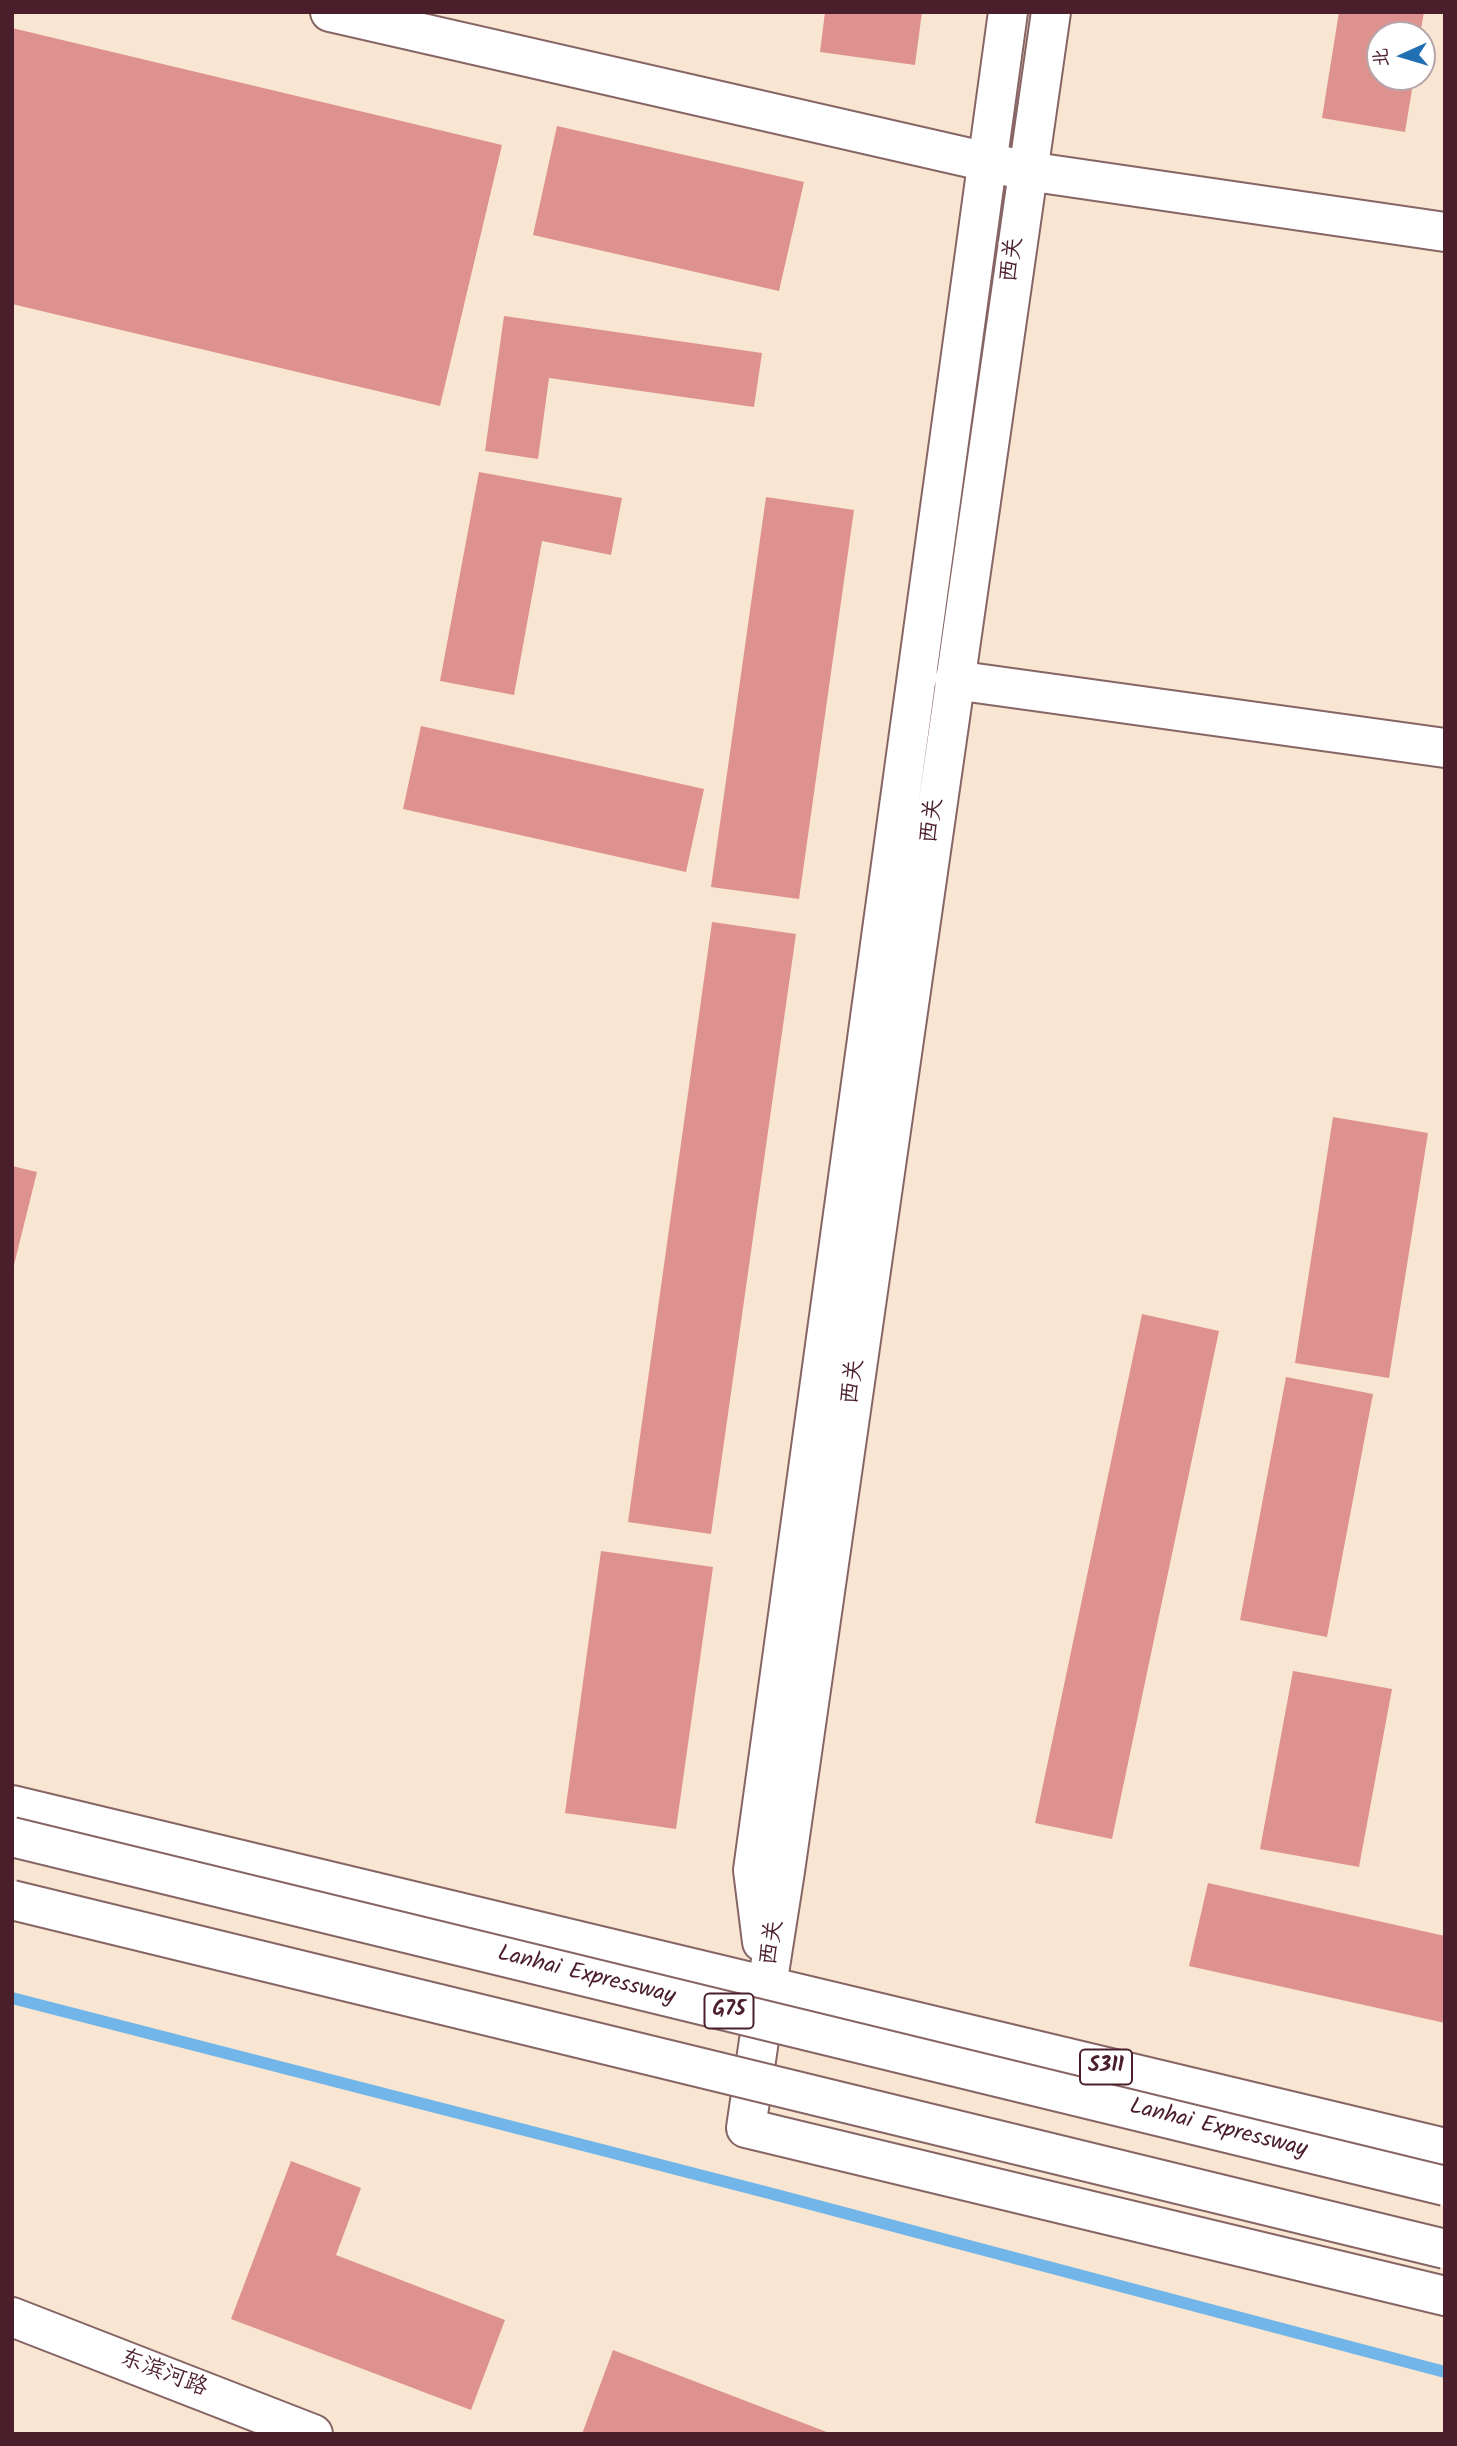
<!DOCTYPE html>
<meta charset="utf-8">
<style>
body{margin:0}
#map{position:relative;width:1457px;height:2446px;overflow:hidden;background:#f8e6d2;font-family:Kalam,"LXGW WenKai TC",sans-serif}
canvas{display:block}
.frame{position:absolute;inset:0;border:14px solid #4a1f2b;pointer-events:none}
.north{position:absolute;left:1366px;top:21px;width:70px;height:70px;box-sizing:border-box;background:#fff;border:2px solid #b7a5aa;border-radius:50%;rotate:266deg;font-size:19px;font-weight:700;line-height:28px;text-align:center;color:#4a1f2b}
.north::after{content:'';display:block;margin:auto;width:24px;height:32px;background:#1f6fb2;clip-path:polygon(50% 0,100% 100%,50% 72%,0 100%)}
</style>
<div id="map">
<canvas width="1457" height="2446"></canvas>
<div class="frame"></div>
<div class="north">北</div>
</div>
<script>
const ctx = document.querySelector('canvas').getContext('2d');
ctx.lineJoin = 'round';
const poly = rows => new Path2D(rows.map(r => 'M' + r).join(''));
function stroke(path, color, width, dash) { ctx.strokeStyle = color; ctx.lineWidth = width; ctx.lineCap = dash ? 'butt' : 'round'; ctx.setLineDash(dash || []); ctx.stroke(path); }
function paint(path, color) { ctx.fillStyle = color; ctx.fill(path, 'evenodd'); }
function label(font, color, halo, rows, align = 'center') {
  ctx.font = font + ' Kalam,"LXGW WenKai TC",sans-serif'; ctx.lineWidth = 6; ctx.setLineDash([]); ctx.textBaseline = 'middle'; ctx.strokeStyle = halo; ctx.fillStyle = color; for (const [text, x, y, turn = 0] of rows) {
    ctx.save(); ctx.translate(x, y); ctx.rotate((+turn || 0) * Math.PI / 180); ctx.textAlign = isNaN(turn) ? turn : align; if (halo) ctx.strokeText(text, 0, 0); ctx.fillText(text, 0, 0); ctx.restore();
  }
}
stroke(poly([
 [12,1998,769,2193,1445,2372]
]), '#72b5e8', 12);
paint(poly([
 [825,12,922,12,915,65,820,52],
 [1339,12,1424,12,1420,35,1380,35,1380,77,1414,77,1405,132,1322,118],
 [12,28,502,145,440,406,12,304],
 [557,126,804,182,779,291,533,235],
 [504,316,762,353,754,407,549,378,538,459,485,451],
 [479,472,622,498,611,555,542,541,514,695,440,681],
 [766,497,854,510,799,899,711,887],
 [421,726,704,789,686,872,403,809],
 [712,922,796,934,711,1534,628,1522],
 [1333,1117,1428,1133,1389,1378,1295,1363],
 [12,1166,37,1172,13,1269,12,1269],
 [1142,1314,1219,1331,1112,1839,1035,1823],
 [1286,1377,1373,1394,1327,1637,1240,1620],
 [601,1551,713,1567,676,1829,565,1813],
 [1293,1671,1392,1689,1359,1867,1260,1849],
 [1208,1883,1445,1936,1445,2023,1189,1966],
 [291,2161,361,2188,336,2255,505,2320,471,2410,231,2319],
 [613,2350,832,2434,582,2434]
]), '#de928f');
const minor = poly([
 [330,12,1027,171,1445,232],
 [954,680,1445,748],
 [12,1805,767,1986,746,2128,1445,2296]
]);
const major = poly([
 [762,1942,753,1870,1008,12],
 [767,1986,785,1871,1051,12],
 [767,1986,1445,2148],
 [12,2317,313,2434]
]);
stroke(minor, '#876565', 42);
stroke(major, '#876565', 42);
stroke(minor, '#fff', 38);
stroke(major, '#fff', 38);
const highwayBridge = poly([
 [12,1837,1445,2186],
 [12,1900,1445,2249]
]);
stroke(highwayBridge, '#876565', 42, []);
stroke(highwayBridge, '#fff', 38);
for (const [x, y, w] of [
 [729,2011,49],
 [1106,2067,52]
]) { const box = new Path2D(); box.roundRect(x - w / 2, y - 17.5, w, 35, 5); ctx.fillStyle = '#fff'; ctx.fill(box); stroke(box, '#4a1f2b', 2); }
label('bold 21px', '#4a1f2b', null, [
 ["G75",729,2011],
 ["S311",1106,2067]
]);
label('23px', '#4a1f2b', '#fff', [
 ["西关",1014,260,-82],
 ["西关",934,821,-82],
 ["西关",855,1382,-82],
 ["西关",774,1943,-81],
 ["Lanhai Expressway",586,1977,14],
 ["Lanhai Expressway",1218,2130,14],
 ["东滨河路",163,2375,21]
]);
</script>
